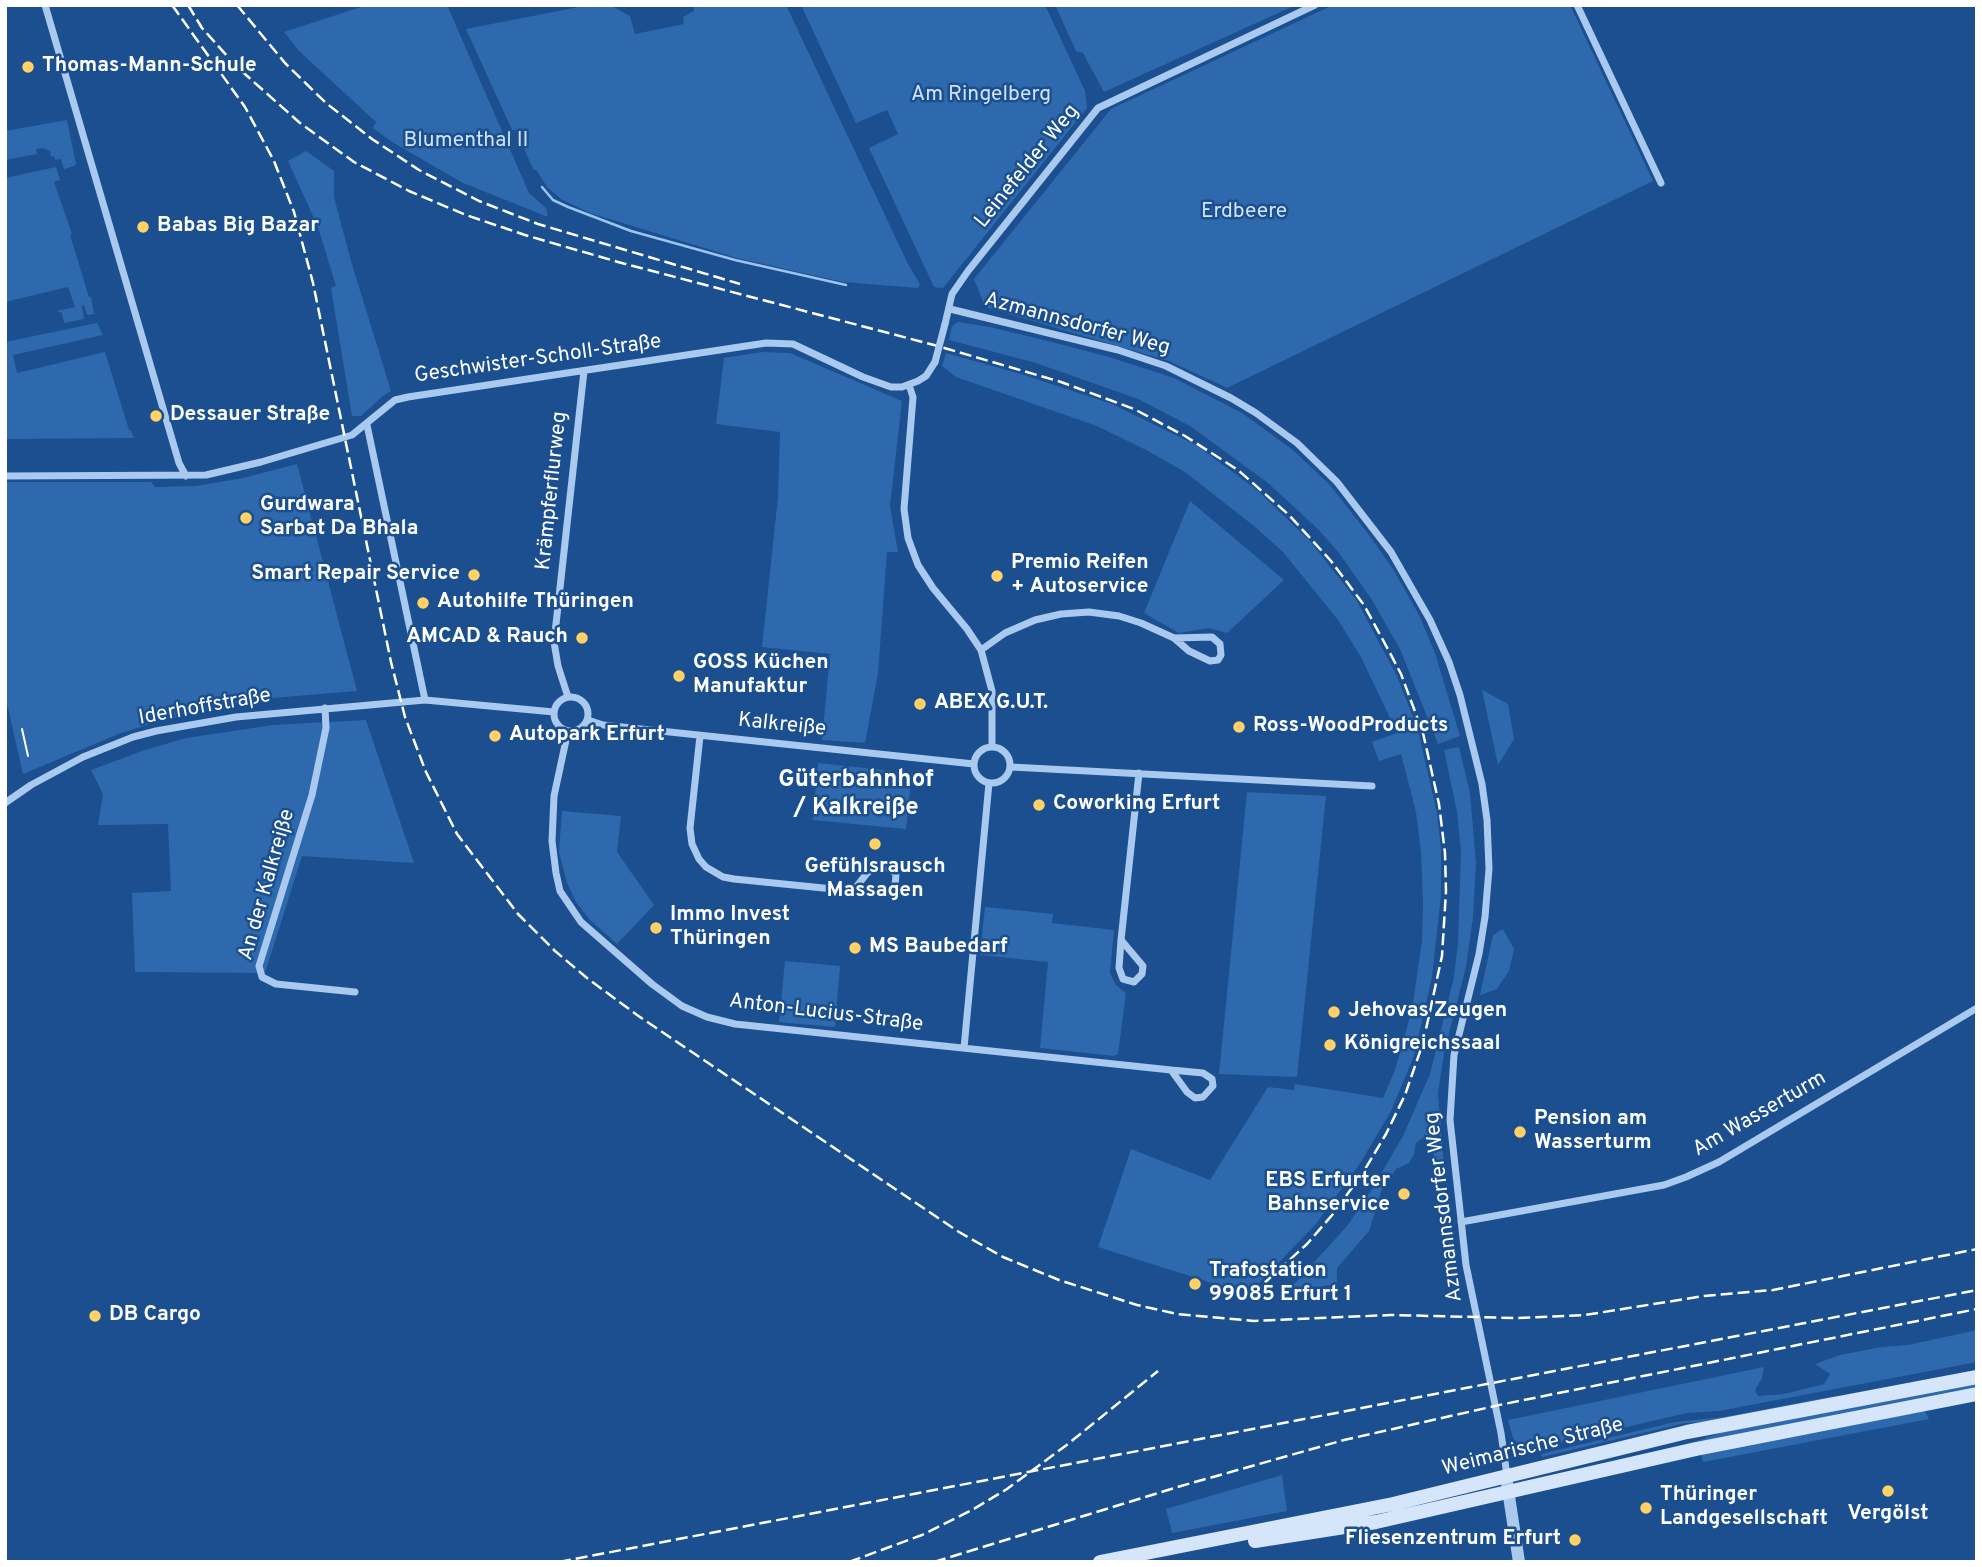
<!DOCTYPE html>
<meta charset="utf-8">
<style>
body{margin:0}
#map{position:relative;width:1982px;height:1567px;overflow:hidden;background:#1b4f8f;font-family:Overpass,sans-serif}
canvas{display:block}
.frame{position:absolute;inset:0;border:7px solid #fff;pointer-events:none}
</style>
<div id="map">
<canvas width="1982" height="1567"></canvas>
<div class="frame"></div>
</div>
<script>
const ctx = document.querySelector('canvas').getContext('2d');
ctx.lineJoin = 'round';
function paint(path, color) { ctx.fillStyle = color; ctx.fill(path, 'evenodd'); }
const poly = rows => new Path2D(rows.map(r => 'M' + r).join(''));
function stroke(path, color, width, dash) { ctx.strokeStyle = color; ctx.lineWidth = width; ctx.lineCap = dash ? 'butt' : 'round'; ctx.setLineDash(dash || []); ctx.stroke(path); }
function label(font, color, halo, rows, align = 'center') {
  ctx.font = font + ' Overpass,sans-serif'; ctx.lineWidth = 5; ctx.setLineDash([]); ctx.textBaseline = 'middle'; ctx.strokeStyle = halo; ctx.fillStyle = color; for (const [text, x, y, turn = 0] of rows) {
    ctx.save(); ctx.translate(x, y); ctx.rotate((+turn || 0) * Math.PI / 180); ctx.textAlign = isNaN(turn) ? turn : align; if (halo) ctx.strokeText(text, 0, 0); ctx.fillText(text, 0, 0); ctx.restore();
  }
}
paint(poly([
 [367,5,447,5,529,193,546,208,548,217,463,183,392,142,373,128,376,122,299,51,284,32],
 [589,5,610,5,630,16,635,34,684,24,683,17,694,11,693,5,786,5,908,264,920,284,918,288,843,282,737,258,590,213,561,199,547,187,537,171,533,169,516,130,512,130,466,29],
 [801,5,1045,5,1085,91,1087,108,943,288,934,287,869,148,898,134,887,110,856,123],
 [1055,5,1296,5,1104,92,1083,53,1076,51],
 [1333,5,1570,5,1653,181,1227,388,1169,361,985,307,974,279,1111,109],
 [67,120,76,164,74,166,64,169,61,159,55,160,54,156,51,157,50,151,43,148,36,149,37,154,5,160,5,131],
 [306,151,334,171,334,197,351,261,391,391,383,396,361,416,352,416,331,288,336,286,318,227,288,161],
 [56,167,60,180,54,182,72,234,70,235,89,297,91,297,94,314,87,315,84,305,82,305,84,319,64,323,62,313,57,311,75,307,68,287,5,302,5,178],
 [958,322,990,327,1052,342,1109,357,1174,378,1242,413,1293,450,1330,485,1369,535,1393,569,1419,615,1435,653,1460,736,1438,744,1400,649,1372,600,1339,553,1318,529,1268,483,1190,426,1138,399,1036,363,949,340,952,326],
 [97,323,103,335,13,355,17,373,105,352,129,430,131,430,134,438,5,439,5,342],
 [762,352,790,353,902,401,890,506,898,552,887,552,878,673,865,743,822,740,830,654,762,647,778,497,780,432,716,424,724,358],
 [946,353,1024,375,1112,404,1196,445,1257,490,1310,541,1357,601,1397,676,1418,730,1437,813,1441,849,1441,895,1432,977,1414,1056,1391,1111,1361,1162,1316,1224,1258,1284,1256,1282,1247,1291,1234,1290,1098,1247,1131,1149,1210,1180,1268,1087,1294,1090,1295,1084,1383,1098,1395,1070,1412,1010,1422,941,1423,903,1421,852,1416,812,1409,785,1401,754,1379,761,1372,742,1397,733,1361,657,1338,620,1283,552,1254,526,1185,472,1146,450,1097,426,956,377,942,366],
 [297,464,357,691,261,699,164,720,121,733,23,774,5,695,5,482,151,482,155,487,196,486,243,478],
 [1190,501,1284,580,1227,633,1209,628,1179,633,1144,613],
 [1482,690,1508,704,1514,739,1498,765],
 [366,720,414,863,302,856,265,973,135,972,132,893,171,891,168,824,98,825,103,794,91,770,145,750,186,738,273,725],
 [1459,747,1470,793,1476,863,1473,917,1466,967,1444,1053,1438,1093,1445,1178,1441,1179,1430,1143,1422,1138,1416,1143,1414,1154,1409,1163,1396,1169,1382,1189,1369,1231,1337,1268,1337,1284,1287,1292,1347,1226,1371,1191,1403,1136,1430,1074,1454,977,1458,943,1461,851,1457,812,1444,750],
 [818,763,912,773,906,829,813,820],
 [1247,792,1326,796,1297,1077,1219,1074],
 [562,811,621,816,617,852,654,905,617,944,590,920,576,902,567,883,559,852],
 [985,907,1053,914,1052,923,1114,930,1110,973,1116,985,1126,993,1118,1054,1114,1056,1040,1048,1048,962,980,955],
 [1503,929,1514,949,1509,971,1497,989,1480,995,1493,935],
 [785,961,840,966,835,1027,779,1022],
 [1977,1330,1977,1362,1719,1411,1687,1413,1532,1449,1523,1450,1513,1438,1508,1420,1764,1367,1762,1378,1755,1390,1758,1396,1784,1394,1824,1384,1830,1374,1815,1364,1840,1355,1881,1347,1908,1345],
 [1977,1384,1977,1390,1545,1477,1694,1442,1723,1432],
 [1835,1396,1836,1400,1712,1422,1685,1423,1542,1457,1541,1454,1675,1422,1724,1417],
 [1925,1411,1929,1419,1703,1462,1701,1453],
 [1282,1475,1287,1511,1172,1533,1166,1509]
]), '#2e69ad');
stroke(poly([
 [542,187,553,200,568,207,631,231,735,260,846,285]
]), '#9cc4f0', 2.5);
stroke(poly([
 [45,5,179,463,186,476],
 [1577,5,1661,183],
 [950,309,1118,350,1166,366,1231,398,1256,413,1297,443,1337,482,1391,552,1430,620,1449,662,1460,695,1482,784,1487,820,1489,869,1485,917,1479,954,1454,1055,1450,1120,1466,1265,1501,1433,1507,1476],
 [945,324,952,294,968,271,1098,108,1315,5],
 [909,385,913,397,904,509,908,538,918,565,933,588,967,629,981,650,992,691,992,746],
 [367,425,425,700],
 [5,476,206,475,261,462,352,435,395,400,408,397,766,343,793,344,863,377,891,387,902,387,918,381,926,376,935,362],
 [981,650,1005,633,1035,620,1061,614,1089,612,1119,616,1141,623,1174,638,1189,651,1210,661,1218,660,1221,655,1220,644,1212,637,1174,638],
 [568,697,558,666,554,642,584,371],
 '554 714a17 17 0 1 1 34 0a17 17 0 1 1-34 0Z',
 [325,708,326,728,312,795,259,966,262,977,276,984,355,992],
 [588,720,603,725,974,764],
 [568,731,554,796,552,841,556,873,560,891,581,922,652,984,682,1006,707,1017,735,1024,1171,1070,1187,1092,1195,1098,1203,1097,1213,1086,1212,1079,1203,1073,1171,1070],
 [700,736,690,828,692,844,699,859,706,867,723,877,734,879,853,891,873,892,891,890,895,886,896,874,885,866,876,868,868,872,853,891],
 '974 765a18 18 0 1 1 36 0a18 18 0 1 1-36 0Z',
 [1011,767,1372,786],
 [5,803,31,785,83,757,133,737,156,731,236,717,425,700,554,712],
 [1121,940,1143,966,1142,974,1134,982,1123,979,1119,968,1121,940,1139,773],
 [964,1048,989,783],
 [1461,1222,1664,1185,1686,1177,1719,1162,1977,1008]
]), '#a9c9ee', 7);
stroke(poly([
 [1507,1483,1519,1562]
]), '#a9c9ee', 12);
stroke(poly([
 [1255,1541,1376,1522,1696,1449,1977,1394],
 [1100,1562,1393,1504,1687,1432,1977,1377]
]), '#d6e6fa', 14);
stroke(poly([
 [22,729,28,756]
]), '#fff', 2);
stroke(poly([
 [172,5,245,107,274,161,294,212,313,283,391,662,405,717,426,772,457,834,518,914,555,951,587,978,637,1015,959,1232,1003,1257,1059,1280,1137,1305,1177,1314,1254,1321,1391,1315,1516,1318,1585,1315,1704,1296,1773,1290,1977,1249],
 [188,5,202,28,237,67,300,123,354,162,409,191,466,215,525,235,618,262,934,345,1061,382,1134,409,1185,436,1238,470,1289,515,1331,561,1364,605,1390,653,1401,674,1423,733,1439,804,1445,853,1446,891,1442,956,1423,1043,1405,1095,1386,1134,1364,1171,1333,1214,1307,1244,1260,1287],
 [237,5,285,63,326,103,372,139,419,170,479,201,538,224,740,284],
 [559,1562,1977,1290],
 [849,1562,922,1535,972,1510,1007,1489,1068,1444,1158,1371],
 [934,1562,1181,1486,1344,1440,1504,1404,1977,1309]
]), '#fff', 2.5, [12, 5]);
stroke(poly([
 [935,362,945,324]
]), '#a9c9ee', 7);
for (const [x, y, r, color] of [
 [28,67,7,"#ffd166"],
 [143,227,7,"#ffd166"],
 [156,416,7,"#ffd166"],
 [246,518,7,"#ffd166"],
 [474,575,7,"#ffd166"],
 [997,576,7,"#ffd166"],
 [423,603,7,"#ffd166"],
 [582,638,7,"#ffd166"],
 [679,676,7,"#ffd166"],
 [920,704,7,"#ffd166"],
 [1239,727,7,"#ffd166"],
 [495,736,7,"#ffd166"],
 [1039,805,7,"#ffd166"],
 [875,844,7,"#ffd166"],
 [656,928,7,"#ffd166"],
 [855,948,7,"#ffd166"],
 [1334,1012,7,"#ffd166"],
 [1330,1045,7,"#ffd166"],
 [1520,1132,7,"#ffd166"],
 [1404,1194,7,"#ffd166"],
 [1195,1284,7,"#ffd166"],
 [95,1316,7,"#ffd166"],
 [1888,1491,7,"#ffd166"],
 [1646,1508,7,"#ffd166"],
 [1575,1540,7,"#ffd166"]
]) { const dot = new Path2D(); dot.arc(x, y, r, 0, 2 * Math.PI); ctx.fillStyle = color; ctx.fill(dot); stroke(dot, '#1b4f8f', 2.5); }
label('bold 21px', '#fff', '#1b4f8f', [
 ["Thomas-Mann-Schule",42,67],
 ["Babas Big Bazar",157,227],
 ["Dessauer Straße",170,416],
 ["Gurdwara",260,506],
 ["Sarbat Da Bhala",260,530],
 ["Premio Reifen",1011,564],
 ["+ Autoservice",1011,588],
 ["Smart Repair Service",460,575,"right"],
 ["Autohilfe Thüringen",437,603],
 ["AMCAD & Rauch",568,638,"right"],
 ["GOSS Küchen",693,664],
 ["Manufaktur",693,688],
 ["ABEX G.U.T.",934,704],
 ["Ross-WoodProducts",1253,727],
 ["Autopark Erfurt",509,736],
 ["Coworking Erfurt",1053,805],
 ["Gefühlsrausch",875,868,"center"],
 ["Massagen",875,892,"center"],
 ["Immo Invest",670,916],
 ["Thüringen",670,940],
 ["MS Baubedarf",869,948],
 ["Jehovas Zeugen",1348,1012],
 ["Königreichssaal",1344,1045],
 ["Pension am",1534,1120],
 ["Wasserturm",1534,1144],
 ["EBS Erfurter",1390,1182,"right"],
 ["Bahnservice",1390,1206,"right"],
 ["Trafostation",1209,1272],
 ["99085 Erfurt 1",1209,1296],
 ["DB Cargo",109,1316],
 ["Thüringer",1660,1496],
 ["Landgesellschaft",1660,1520],
 ["Vergölst",1888,1515,"center"],
 ["Fliesenzentrum Erfurt",1561,1540,"right"]
], 'left');
label('21px', '#cfe3fa', '#1b4f8f', [
 ["Am Ringelberg",981,96],
 ["Blumenthal II",466,142],
 ["Erdbeere",1244,213]
]);
label('21px', '#fff', '#1b4f8f', [
 ["Leinefelder Weg",1028,167,-51],
 ["Azmannsdorfer Weg",1077,325,15],
 ["Geschwister-Scholl-Straße",538,360,-8],
 ["Krämpferflurweg",553,491,-84],
 ["Iderhoffstraße",205,708,-10],
 ["Kalkreiße",782,726,6],
 ["An der Kalkreiße",268,885,-74],
 ["Anton-Lucius-Straße",826,1014,7],
 ["Am Wasserturm",1760,1115,-30],
 ["Azmannsdorfer Weg",1445,1207,-97],
 ["Weimarische Straße",1533,1448,-14]
]);
label('bold 24px', '#fff', '#1b4f8f', [
 ["Güterbahnhof",856,781],
 ["/ Kalkreiße",856,809]
]);
</script>
